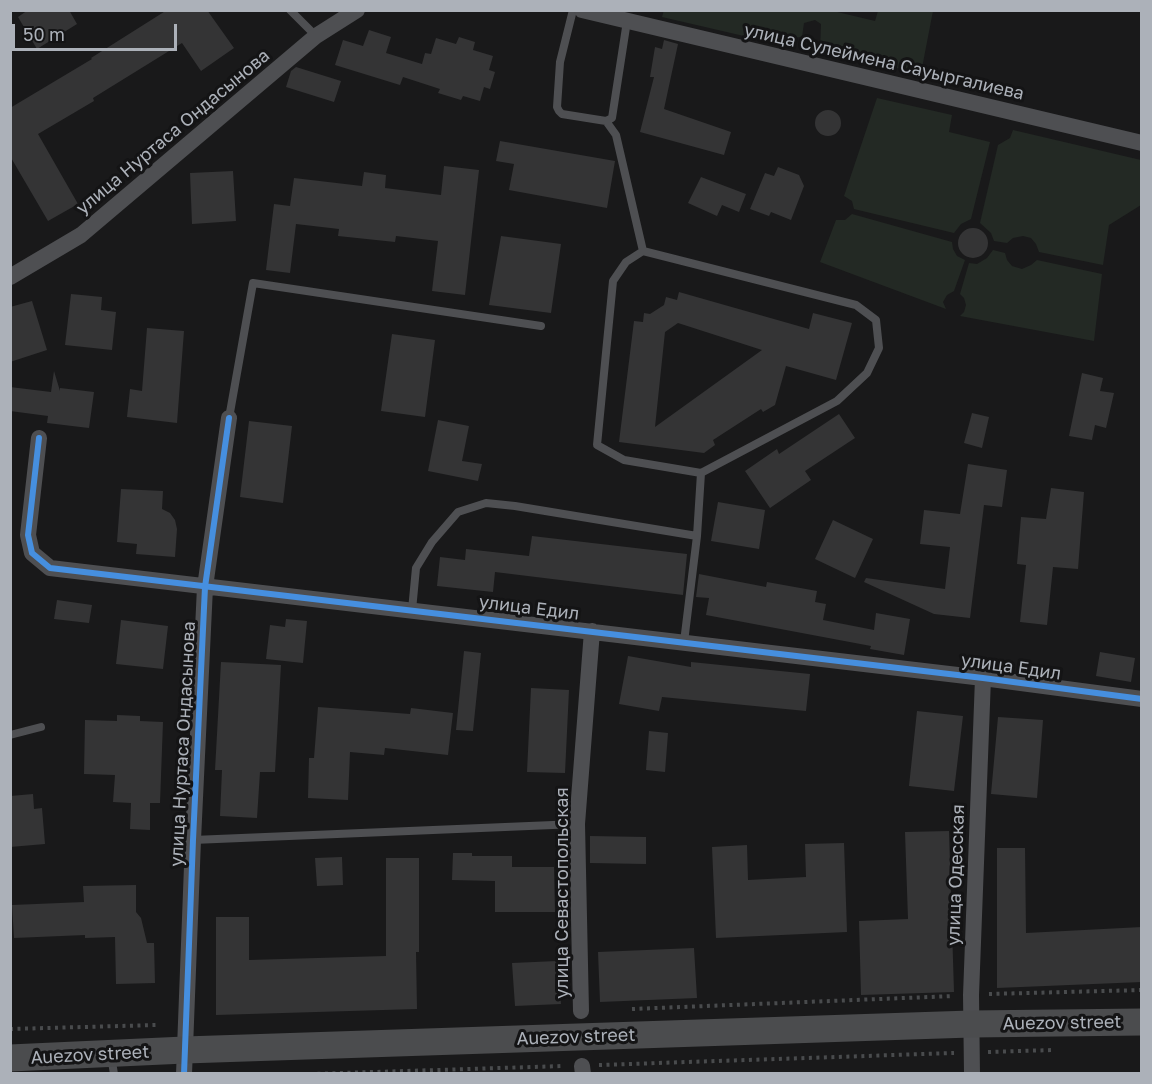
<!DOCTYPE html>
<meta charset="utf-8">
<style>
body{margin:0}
#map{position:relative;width:1152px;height:1084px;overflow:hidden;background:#19191a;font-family:"Golos Text",sans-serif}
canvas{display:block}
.frame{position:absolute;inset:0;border:12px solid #acb1b9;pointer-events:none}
.scale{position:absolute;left:12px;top:24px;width:165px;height:27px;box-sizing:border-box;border:3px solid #acb1b9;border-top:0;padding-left:8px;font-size:18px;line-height:21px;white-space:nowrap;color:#acb1b9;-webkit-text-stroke:4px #141415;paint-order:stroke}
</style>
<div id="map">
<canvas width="1152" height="1084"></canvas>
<div class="frame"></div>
<div class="scale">50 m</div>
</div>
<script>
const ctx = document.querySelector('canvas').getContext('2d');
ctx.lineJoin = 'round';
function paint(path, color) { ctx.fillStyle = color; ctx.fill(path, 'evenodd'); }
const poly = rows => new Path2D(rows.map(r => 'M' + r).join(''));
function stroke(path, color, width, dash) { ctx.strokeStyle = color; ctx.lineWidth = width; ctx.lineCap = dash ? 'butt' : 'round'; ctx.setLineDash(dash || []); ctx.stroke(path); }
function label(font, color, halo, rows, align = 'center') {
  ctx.font = font + ' "Golos Text",sans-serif'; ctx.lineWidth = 6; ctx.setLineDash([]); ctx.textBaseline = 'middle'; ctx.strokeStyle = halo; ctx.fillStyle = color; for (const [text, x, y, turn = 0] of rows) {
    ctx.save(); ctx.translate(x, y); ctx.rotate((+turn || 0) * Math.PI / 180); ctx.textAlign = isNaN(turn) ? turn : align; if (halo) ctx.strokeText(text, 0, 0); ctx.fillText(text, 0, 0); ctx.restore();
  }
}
paint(poly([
 [664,10,829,10,875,21,878,11,933,11,921,73,820,52,821,24,815,20,804,23,802,37,761,40,662,17],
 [877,98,952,115,949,132,990,142,971,219,961,224,954,233,854,209,852,201,844,196],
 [1013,130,1141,160,1141,205,1109,225,1103,265,1039,252,1036,244,1031,238,1023,236,1013,238,1007,243,994,241,991,233,980,223,998,145,1010,138],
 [852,214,952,242,953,249,957,256,965,260,954,291,947,295,943,302,946,309,820,262,836,220,845,220],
 [993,250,1005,253,1007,260,1012,266,1022,269,1031,265,1037,260,1102,274,1094,341,960,316,964,312,966,305,964,298,960,294,969,263,977,264,987,258]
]), '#232924');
paint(poly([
 [28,10,69,10,77,24,37,49,18,17],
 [167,10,207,10,234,48,201,71,182,43,93,98,94,101,38,134,78,204,48,221,10,156,10,108,92,59,91,58],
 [369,30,391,37,386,53,422,64,425,53,431,54,436,38,456,44,459,37,475,42,473,50,493,56,489,70,495,72,490,89,484,87,480,101,463,96,461,100,438,93,440,89,403,77,400,85,335,65,343,40,363,46],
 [664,40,678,44,664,109,731,132,724,155,640,132,654,77,650,77,655,47,662,49],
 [296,67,341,81,334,102,286,87,291,71],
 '815 123a13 13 0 1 1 26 0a13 13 0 1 1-26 0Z',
 [500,141,615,161,607,208,509,190,514,164,496,161],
 [444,166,479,170,465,295,432,291,438,241,396,236,395,242,338,236,339,229,296,224,290,273,266,270,274,204,290,206,294,178,362,186,364,172,386,175,385,188,441,195],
 [778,167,799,175,804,186,791,220,771,212,769,216,750,209,765,173,774,176],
 [233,171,236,221,192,224,190,173],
 [701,177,746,194,739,212,722,205,717,216,688,203],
 '958 243a15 15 0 1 1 30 0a15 15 0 1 1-30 0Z',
 [501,236,561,244,551,313,489,305],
 [679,292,809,329,813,313,852,323,836,380,786,366,775,405,763,412,761,409,713,440,715,445,704,453,619,442,634,321,643,322,644,313,650,314,664,305,666,297,677,300],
 [678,323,762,350,655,427,665,332],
 [71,294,102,297,101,310,116,312,112,350,65,345],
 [32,301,47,350,10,362,10,307],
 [147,328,184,331,177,423,127,417,130,389,142,391],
 [392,334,435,340,425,417,381,411],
 [54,371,60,391,60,388,94,392,89,428,47,423,48,416,10,411,10,387,51,392],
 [1082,373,1103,378,1100,391,1114,393,1106,428,1095,425,1092,440,1069,436],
 [972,413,989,417,982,448,964,443],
 [839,414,855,438,805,471,811,480,770,508,745,471,777,449,779,454],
 [438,420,469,426,462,461,482,464,478,481,428,471],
 [249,421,292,426,283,503,240,497],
 [968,464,1007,470,1002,507,984,505,970,618,934,614,864,582,866,578,945,589,950,547,920,544,924,510,960,514],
 [1051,488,1084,492,1078,569,1053,567,1047,625,1020,622,1026,565,1017,564,1021,517,1046,519],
 [121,489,163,491,162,509,170,513,175,520,177,529,175,557,136,554,137,544,117,542],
 [718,502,765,510,759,549,711,541],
 [833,520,873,539,855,578,815,559],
 [532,536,687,554,683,595,495,572,493,592,437,586,440,557,465,560,466,549,529,556],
 [699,574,766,587,767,582,817,591,815,602,826,604,823,620,874,630,876,613,910,619,904,655,870,649,871,646,706,615,709,598,696,597],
 [57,600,92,605,89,623,54,619],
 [286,619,307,621,303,663,266,659,270,625,285,627],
 [121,620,168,626,163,669,116,664],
 [464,651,481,653,473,731,456,730],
 [1100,652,1135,658,1131,682,1096,676],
 [628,656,691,667,691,662,810,674,806,711,662,697,659,711,619,704],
 [221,662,281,665,275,772,260,772,257,818,220,816,222,770,215,770],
 [531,688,569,690,565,773,527,772],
 [318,707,410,714,411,708,453,713,448,755,385,748,384,755,350,752,348,800,308,798,309,758,314,758],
 [917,711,963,716,954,791,909,786],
 [117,715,140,716,140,721,163,722,160,803,150,803,150,830,130,829,131,803,113,802,115,775,84,774,85,720,117,721],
 [998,717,1043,720,1037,798,991,794],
 [649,731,668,733,665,772,646,770],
 [33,794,34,809,42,808,45,844,10,847,10,796],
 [949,831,954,992,861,995,859,921,908,919,905,832],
 [590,836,646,837,646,864,590,863],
 [844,843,847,932,716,938,712,847,747,845,748,880,806,877,805,844],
 [997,848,1025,848,1026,933,1142,927,1142,982,997,988],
 [453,853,472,853,472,856,512,856,512,867,554,867,555,912,495,912,495,881,452,880],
 [342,857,343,885,317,886,315,858],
 [386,858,419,858,419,952,416,952,417,1009,216,1015,216,917,249,917,249,960,386,956],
 [136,885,136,912,141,918,147,943,154,943,155,983,116,984,115,937,85,938,85,935,14,938,12,905,84,902,83,886],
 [694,948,697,998,600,1002,598,952],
 [557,961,561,1004,515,1006,512,963]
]), '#343435');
stroke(poly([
 [989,994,1142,990],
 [632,1009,954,996],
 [10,1029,157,1025],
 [988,1052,1053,1050],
 [599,1065,954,1053],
 [310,1074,564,1066]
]), '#494b4d', 4, [3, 4.5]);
stroke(poly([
 [290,10,316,36],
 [573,10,560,62,557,107,559,111,562,114,606,121,616,135,643,251],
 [606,121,612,118,627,21],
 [643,251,856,305,876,320,879,348,867,373,837,401,701,473,624,460,597,445,613,281,626,262,643,251],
 [229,418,253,283,541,326],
 [697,536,701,473],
 [412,610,416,568,432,542,458,512,486,503,515,506,697,536,684,642],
 [10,735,41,727],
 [193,840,577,824],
 [111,1056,114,1074]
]), '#4e4f52', 8);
stroke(poly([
 [582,10,1142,143],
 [10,277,81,235,316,36,357,10],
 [39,438,28,535,32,553,50,568,983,678,1142,699],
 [581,1011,577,824,592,631],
 [582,1066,583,1074],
 [184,1074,193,840,205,587,229,418],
 [972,1074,971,995,983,678]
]), '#4e4f52', 16);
stroke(poly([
 [10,1058,185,1050,971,1024,1142,1022]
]), '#4b4c4e', 27);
stroke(poly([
 [39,438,28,535,32,553,50,568,983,678,1142,699],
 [184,1074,193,840,205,587,229,418]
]), '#468fdf', 6);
label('18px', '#acb1b9', '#141415', [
 ["улица Сулеймена Сауыргалиева",884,62,13],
 ["улица Нуртаса Ондасынова",173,132,-40],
 ["улица Едил",529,608,7],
 ["улица Едил",1011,667,8],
 ["улица Нуртаса Ондасынова",183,744,-87],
 ["улица Одесская",956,875,-88],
 ["улица Севастопольская",562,893,-90],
 ["Auezov street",1062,1023,-1],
 ["Auezov street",576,1037,-2],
 ["Auezov street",90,1055,-3]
]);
</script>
